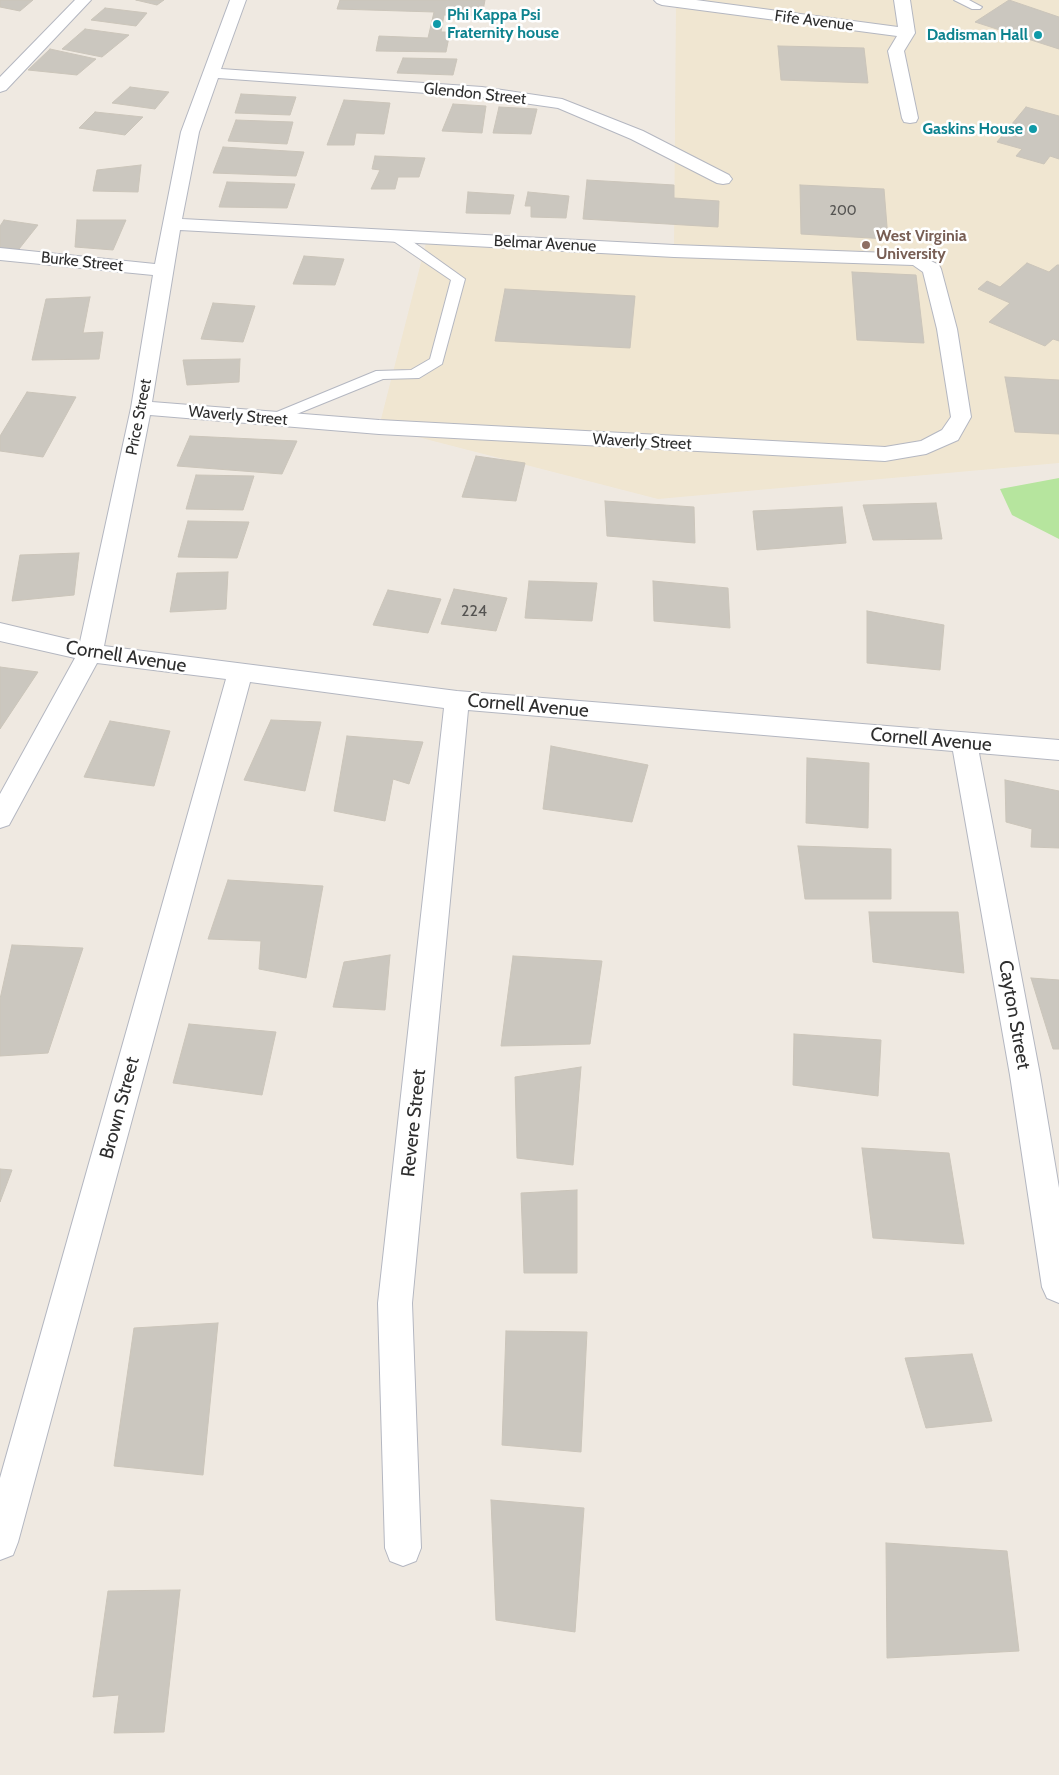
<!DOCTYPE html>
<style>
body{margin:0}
canvas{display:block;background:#efe9e1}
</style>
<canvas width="1059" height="1775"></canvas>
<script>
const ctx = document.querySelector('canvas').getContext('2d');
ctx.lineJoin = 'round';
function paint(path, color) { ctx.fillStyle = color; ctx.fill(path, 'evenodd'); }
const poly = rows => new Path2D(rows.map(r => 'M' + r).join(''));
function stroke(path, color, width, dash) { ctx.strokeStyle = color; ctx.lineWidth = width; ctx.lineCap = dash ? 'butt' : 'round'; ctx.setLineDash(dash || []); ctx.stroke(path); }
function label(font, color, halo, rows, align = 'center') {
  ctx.font = font + ' Cabin,sans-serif'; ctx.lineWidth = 5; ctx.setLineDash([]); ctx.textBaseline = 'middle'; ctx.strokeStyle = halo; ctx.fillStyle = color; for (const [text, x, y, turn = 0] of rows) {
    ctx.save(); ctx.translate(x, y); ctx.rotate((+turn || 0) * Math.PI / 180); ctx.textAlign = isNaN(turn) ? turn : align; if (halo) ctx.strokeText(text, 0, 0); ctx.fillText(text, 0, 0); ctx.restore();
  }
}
paint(poly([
 [676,0,1059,0,1059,463,658,499,379,427,427,239,674,251]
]), '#f0e6d1');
paint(poly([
 [1059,478,1059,539,1012,515,1000,489]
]), '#b6e59e');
const building = poly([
 [0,0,33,0,20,11,0,7,0,0],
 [136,0,164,0,157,5,136,0],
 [340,0,485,0,482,16,444,15,441,32,450,32,446,52,376,51,379,36,428,38,434,12,337,9,340,0],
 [1009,0,1059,17,1059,49,975,22,1009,0],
 [105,8,147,13,136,26,91,20,105,8],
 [85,29,129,35,102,57,62,49,85,29],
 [778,46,864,48,868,83,781,80,778,46],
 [50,49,96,59,77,75,28,70,50,49],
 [403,58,457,59,453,75,397,73,403,58],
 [130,87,169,92,155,109,112,103,130,87],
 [241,94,296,97,290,115,235,113,241,94],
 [344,100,390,103,384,134,356,133,354,145,327,145,344,100],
 [453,104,486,106,482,133,442,131,453,104],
 [499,107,537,109,531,134,493,133,499,107],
 [1026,107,1059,116,1059,159,1050,156,1044,164,1016,156,1022,149,997,142,1026,107],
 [95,112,143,117,125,135,79,128,95,112],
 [236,120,293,122,287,144,228,141,236,120],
 [223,147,304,152,296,176,213,173,223,147],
 [375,156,425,158,419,177,398,177,395,189,371,189,380,170,372,169,375,156],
 [141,165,138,192,93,191,97,170,141,165],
 [587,180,674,185,674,198,719,201,718,227,583,219,587,180],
 [227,182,295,184,287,208,219,207,227,182],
 [800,185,884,189,888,239,801,234,800,185],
 [468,192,514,195,510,214,466,213,468,192],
 [528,192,569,196,566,218,531,217,531,206,525,206,528,192],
 [4,220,38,225,19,249,0,248,0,226,4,220],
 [77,220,126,220,113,250,75,247,77,220],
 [304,256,344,259,335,285,293,284,304,256],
 [1027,263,1049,272,1057,265,1059,265,1059,341,1053,339,1045,346,989,322,1010,303,978,289,987,281,1000,287,1027,263],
 [852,272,916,275,924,343,857,340,852,272],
 [505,289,635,296,630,348,495,341,505,289],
 [90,297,83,333,103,332,99,359,32,360,46,299,90,297],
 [213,303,255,306,243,342,201,339,213,303],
 [240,359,239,382,187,385,183,360,240,359],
 [1005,377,1059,380,1059,434,1015,432,1005,377],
 [27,392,76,397,43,457,0,451,0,436,27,392],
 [190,436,297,441,282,474,177,466,190,436],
 [476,456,525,463,516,501,462,497,476,456],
 [196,475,254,476,243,510,186,509,196,475],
 [605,501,694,507,695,543,607,536,605,501],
 [936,503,942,539,873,540,863,505,936,503],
 [842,507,846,543,757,550,753,511,842,507],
 [188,521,249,522,237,558,178,557,188,521],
 [79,553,74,595,12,601,20,555,79,553],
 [228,572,226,609,170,612,177,573,228,572],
 [529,581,597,583,592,621,525,618,529,581],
 [653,581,728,588,730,628,654,621,653,581],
 [454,589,507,598,496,631,441,624,454,589],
 [388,590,441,599,428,633,373,625,388,590],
 [867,611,944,625,940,670,867,663,867,611],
 [0,667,38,672,0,729,0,667],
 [271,720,321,722,305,791,244,780,271,720],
 [110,721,170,731,154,786,84,777,110,721],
 [347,736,423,742,409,784,393,779,385,821,334,811,347,736],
 [551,746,648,765,632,822,543,809,551,746],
 [807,758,869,763,868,828,806,823,807,758],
 [1005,780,1059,791,1059,848,1031,847,1032,829,1006,822,1005,780],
 [798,846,891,849,891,899,805,899,798,846],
 [228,880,323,886,306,978,259,969,261,941,208,939,228,880],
 [869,912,958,912,964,973,873,962,869,912],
 [12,945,83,948,48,1053,0,1056,0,999,12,945],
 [390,955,385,1010,333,1007,344,962,390,955],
 [513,956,602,961,590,1044,501,1046,513,956],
 [1031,978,1059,980,1059,1049,1053,1049,1031,978],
 [189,1024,276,1032,262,1095,173,1083,189,1024],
 [794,1034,881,1040,878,1096,793,1085,794,1034],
 [581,1067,573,1165,517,1158,515,1077,581,1067],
 [862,1148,949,1153,964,1244,873,1238,862,1148],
 [0,1169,12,1170,0,1202,0,1169],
 [577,1190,577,1273,524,1273,521,1193,577,1190],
 [218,1323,203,1475,114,1466,134,1328,218,1323],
 [506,1331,587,1332,581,1452,502,1445,506,1331],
 [972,1354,992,1421,926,1428,905,1358,972,1354],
 [491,1500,584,1508,575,1632,496,1620,491,1500],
 [886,1543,1007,1551,1019,1651,887,1658,886,1543],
 [180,1590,164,1732,114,1733,119,1695,93,1697,108,1591,180,1590]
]);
paint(building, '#cbc7bf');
stroke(building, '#cbc5ba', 1);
const lane = poly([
 [954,0,969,0,982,7,980,9,972,9,954,0],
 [397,233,402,234,465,279,442,364,419,378,383,379,277,422,267,422,264,419,267,416,376,371,411,370,430,359,451,280,392,240,390,237,397,233]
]);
const street = poly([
 [75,0,91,0,6,90,0,92,0,77,75,0],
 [230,0,246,0,221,69,482,87,562,99,643,131,729,175,732,179,729,183,723,184,717,183,631,139,558,108,482,97,218,78,199,132,182,219,674,245,917,254,939,265,941,269,957,329,971,417,958,440,926,454,885,461,379,434,150,415,104,646,457,691,1059,740,1059,760,979,753,1040,1075,1059,1188,1059,1303,1047,1298,1042,1287,1010,1075,953,751,468,710,412,1303,421,1548,416,1561,403,1566,390,1561,385,1548,378,1303,444,708,250,682,18,1542,13,1555,0,1560,0,1478,226,679,97,663,9,825,0,828,0,794,75,658,0,641,0,623,80,642,131,408,153,275,0,260,0,248,155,264,181,132,230,0],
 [180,230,674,257,913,265,923,272,937,329,951,417,942,430,921,441,885,447,379,420,152,402,180,230],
 [654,0,696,0,898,27,894,0,910,0,915,33,904,51,918,118,916,122,910,123,904,122,902,118,888,51,897,36,662,5,657,3,654,0]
]);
stroke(lane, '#b4b7c1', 2);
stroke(street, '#b4b7c1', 2);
paint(lane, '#fff');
paint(street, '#fff');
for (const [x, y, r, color] of [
 [437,24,5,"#0f9aa8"],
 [1038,35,5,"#0f9aa8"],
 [1033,129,5,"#0f9aa8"],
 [866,245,5,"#8d6e63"]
]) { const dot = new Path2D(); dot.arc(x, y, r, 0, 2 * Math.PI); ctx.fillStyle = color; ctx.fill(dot); stroke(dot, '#fff', 2); }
label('14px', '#555452', null, [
 ["200",843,211]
]);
label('bold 16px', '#0d838f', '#fff', [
 ["Phi Kappa Psi",447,15,"left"],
 ["Fraternity house",447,33,"left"],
 ["Dadisman Hall",1028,35],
 ["Gaskins House",1023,129]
], 'right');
label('16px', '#2e2e2e', '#fff', [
 ["Fife Avenue",814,21,7],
 ["Glendon Street",475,94,6],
 ["Belmar Avenue",545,244,3],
 ["Burke Street",82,262,6],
 ["Waverly Street",238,416,5],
 ["Price Street",139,417,-79],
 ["Waverly Street",642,442,3]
]);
label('bold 16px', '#785e54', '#fff', [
 ["West Virginia",876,236],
 ["University",876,254]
], 'left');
label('16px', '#555452', null, [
 ["224",474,611]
]);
label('19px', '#2e2e2e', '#fff', [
 ["Cornell Avenue",126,657,9],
 ["Cornell Avenue",528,706,5],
 ["Cornell Avenue",931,740,5],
 ["Cayton Street",1014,1015,80],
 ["Brown Street",120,1108,-75],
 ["Revere Street",414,1123,-84]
]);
</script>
